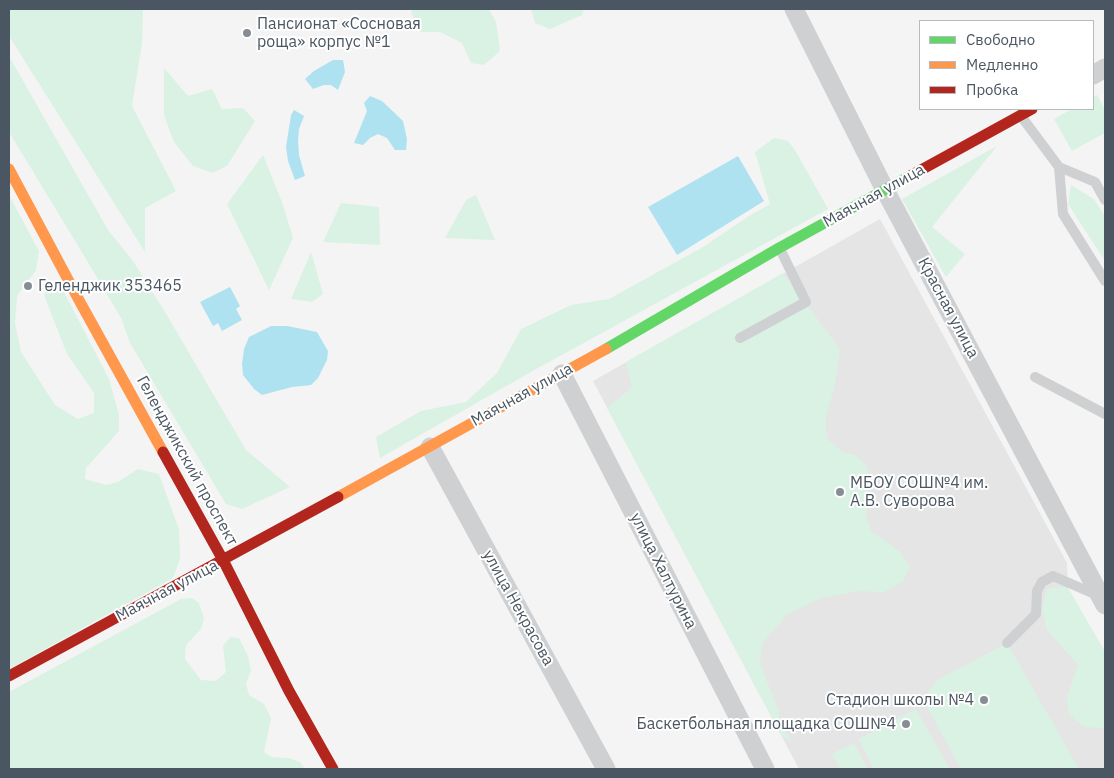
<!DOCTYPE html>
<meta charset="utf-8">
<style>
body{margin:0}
#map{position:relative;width:1114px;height:778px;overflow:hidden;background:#f4f4f4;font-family:"IBM Plex Sans",sans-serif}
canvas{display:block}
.frame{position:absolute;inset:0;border:10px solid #4a5661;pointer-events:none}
.legend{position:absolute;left:919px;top:20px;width:175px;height:90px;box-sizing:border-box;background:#fff;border:1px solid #b7bbc0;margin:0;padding:6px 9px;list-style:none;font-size:15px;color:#4a5661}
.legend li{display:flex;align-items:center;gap:10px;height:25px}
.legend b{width:25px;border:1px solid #b7bbc0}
</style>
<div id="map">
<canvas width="1114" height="778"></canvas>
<div class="frame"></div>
<ul class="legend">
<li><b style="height:6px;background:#63d668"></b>Свободно</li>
<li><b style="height:6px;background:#ff974d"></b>Медленно</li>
<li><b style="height:6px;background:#b3261e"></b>Пробка</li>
</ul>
</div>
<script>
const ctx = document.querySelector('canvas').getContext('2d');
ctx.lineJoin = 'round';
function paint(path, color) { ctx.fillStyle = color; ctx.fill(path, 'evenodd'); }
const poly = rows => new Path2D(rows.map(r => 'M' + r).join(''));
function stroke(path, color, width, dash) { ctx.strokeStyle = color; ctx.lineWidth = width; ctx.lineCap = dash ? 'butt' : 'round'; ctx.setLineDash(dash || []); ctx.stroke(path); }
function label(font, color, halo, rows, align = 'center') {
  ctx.font = font + ' "IBM Plex Sans",sans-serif'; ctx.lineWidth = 4; ctx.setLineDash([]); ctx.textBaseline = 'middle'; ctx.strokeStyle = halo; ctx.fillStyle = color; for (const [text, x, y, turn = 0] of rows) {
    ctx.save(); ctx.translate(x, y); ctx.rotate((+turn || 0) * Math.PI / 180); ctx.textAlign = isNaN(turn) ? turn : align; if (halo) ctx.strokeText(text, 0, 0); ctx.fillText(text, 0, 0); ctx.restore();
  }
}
paint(poly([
 [880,219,1067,563,1068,588,1105,652,1105,769,799,769,593,381]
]), '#e6e5e6');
paint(poly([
 [9,9,143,9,142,43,132,106,176,191,145,208,145,252,9,36],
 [413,9,489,9,496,22,500,51,484,65,471,63,462,43,440,32,420,32,411,12],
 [531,9,584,9,582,15,550,29,535,23],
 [9,56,108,230,133,261,168,317,246,450,290,487,242,509,226,504,130,343,121,318,92,269,9,132],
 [164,68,188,96,212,89,222,109,243,108,255,121,227,166,212,173,193,166,174,142,164,115],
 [1097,95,1105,110,1105,133,1072,151,1054,119,1072,109,1093,109,1093,97],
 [774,138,788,141,795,150,828,209,538,368,380,458,376,437,421,411,466,402,497,373,521,329,571,305,609,299,703,247,749,216,770,204,755,152],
 [997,146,932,227,965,254,946,277,902,199],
 [263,155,282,202,293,238,269,290,227,204],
 [1071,185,1094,199,1105,216,1105,261,1068,204],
 [9,195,39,251,36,270,17,296,15,323,21,352,55,405,78,419,94,413,94,393,67,354,44,295,49,287,63,290,109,379,119,415,119,431,86,468,85,479,106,485,118,482,138,469,159,474,179,529,180,559,173,578,9,669],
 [476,195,495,240,445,238,466,200],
 [341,203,379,207,380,245,323,242],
 [311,252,323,294,312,302,291,299],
 [783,273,840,349,835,384,825,421,827,439,843,452,855,455,867,466,870,488,866,516,871,531,899,551,910,566,903,581,884,592,859,591,821,598,788,614,762,643,760,663,778,710,782,727,792,740,782,737,607,408,632,387,626,362],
 [1061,587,1068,588,1105,652,1105,730,1103,728,1084,727,1069,714,1067,697,1078,665,1047,630,1042,609,1047,589],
 [192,598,199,603,204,619,201,629,186,645,185,659,201,680,216,681,226,672,223,646,230,637,239,638,248,656,251,670,246,684,249,695,264,704,271,718,264,752,272,757,289,758,300,762,305,769,9,769,9,692,181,599],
 [1007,643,1079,769,961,769,927,707,927,694,936,681],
 [916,709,950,769,874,769,858,739],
 [854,743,868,769,840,769,832,754]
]), '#d9f2e3');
paint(poly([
 [333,60,343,60,345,72,338,90,331,85,324,85,313,89,305,79,314,71],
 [370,96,382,101,403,121,407,139,406,150,395,150,387,138,378,134,370,138,363,145,354,143,367,111,364,103],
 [294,110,304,116,299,129,298,141,299,155,305,176,295,180,288,161,286,147,291,115],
 [738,156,764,201,677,255,648,207],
 [230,287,240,306,236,309,242,320,222,331,218,323,213,326,200,302],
 [271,326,287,326,317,332,328,351,327,360,318,378,311,385,292,387,262,395,254,389,243,375,242,364,244,349,249,337]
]), '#aee2f0');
stroke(poly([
 [1021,116,1059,167,1063,214,1105,281],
 [1059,167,1095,182,1105,200],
 [740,338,806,302,780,249],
 [1035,377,1105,414],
 [1007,643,1036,614,1037,591,1042,582,1053,576,1099,596]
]), '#ced0d2', 10);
stroke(poly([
 [794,9,885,190,1105,605],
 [1093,75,1105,68],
 [562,374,765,769],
 [430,447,606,769]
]), '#ced0d2', 19);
stroke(poly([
 [606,349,779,248,910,176]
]), '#63d668', 11);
stroke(poly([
 [9,169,80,302,163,452],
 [338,497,606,349]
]), '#ff974d', 11);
stroke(poly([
 [910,176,1032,109],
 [163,452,223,560,289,691,333,769],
 [9,676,338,497]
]), '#b3261e', 11);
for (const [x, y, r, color] of [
 [247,33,5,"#868d94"],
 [28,286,5,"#868d94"],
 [840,492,5,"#868d94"],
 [984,700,5,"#868d94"],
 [906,724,5,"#868d94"]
]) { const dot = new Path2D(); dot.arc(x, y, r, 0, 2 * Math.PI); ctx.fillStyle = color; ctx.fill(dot); stroke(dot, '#fff', 2); }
label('16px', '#4a5661', '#fff', [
 ["Пансионат «Сосновая",257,24],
 ["роща» корпус №1",257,42],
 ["Геленджик 353465",38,286],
 ["МБОУ СОШ№4 им.",850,483],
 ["А.В. Суворова",850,501],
 ["Стадион школы №4",974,700,"right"],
 ["Баскетбольная площадка СОШ№4",896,724,"right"]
], 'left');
label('16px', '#4a5661', '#fff', [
 ["Маячная улица",874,196,-29],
 ["Красная улица",948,308,62],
 ["Маячная улица",522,395,-29],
 ["Геленджикский проспект",187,461,61],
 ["улица Халтурина",663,571,63],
 ["Маячная улица",167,591,-28],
 ["улица Некрасова",518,608,61]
]);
</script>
